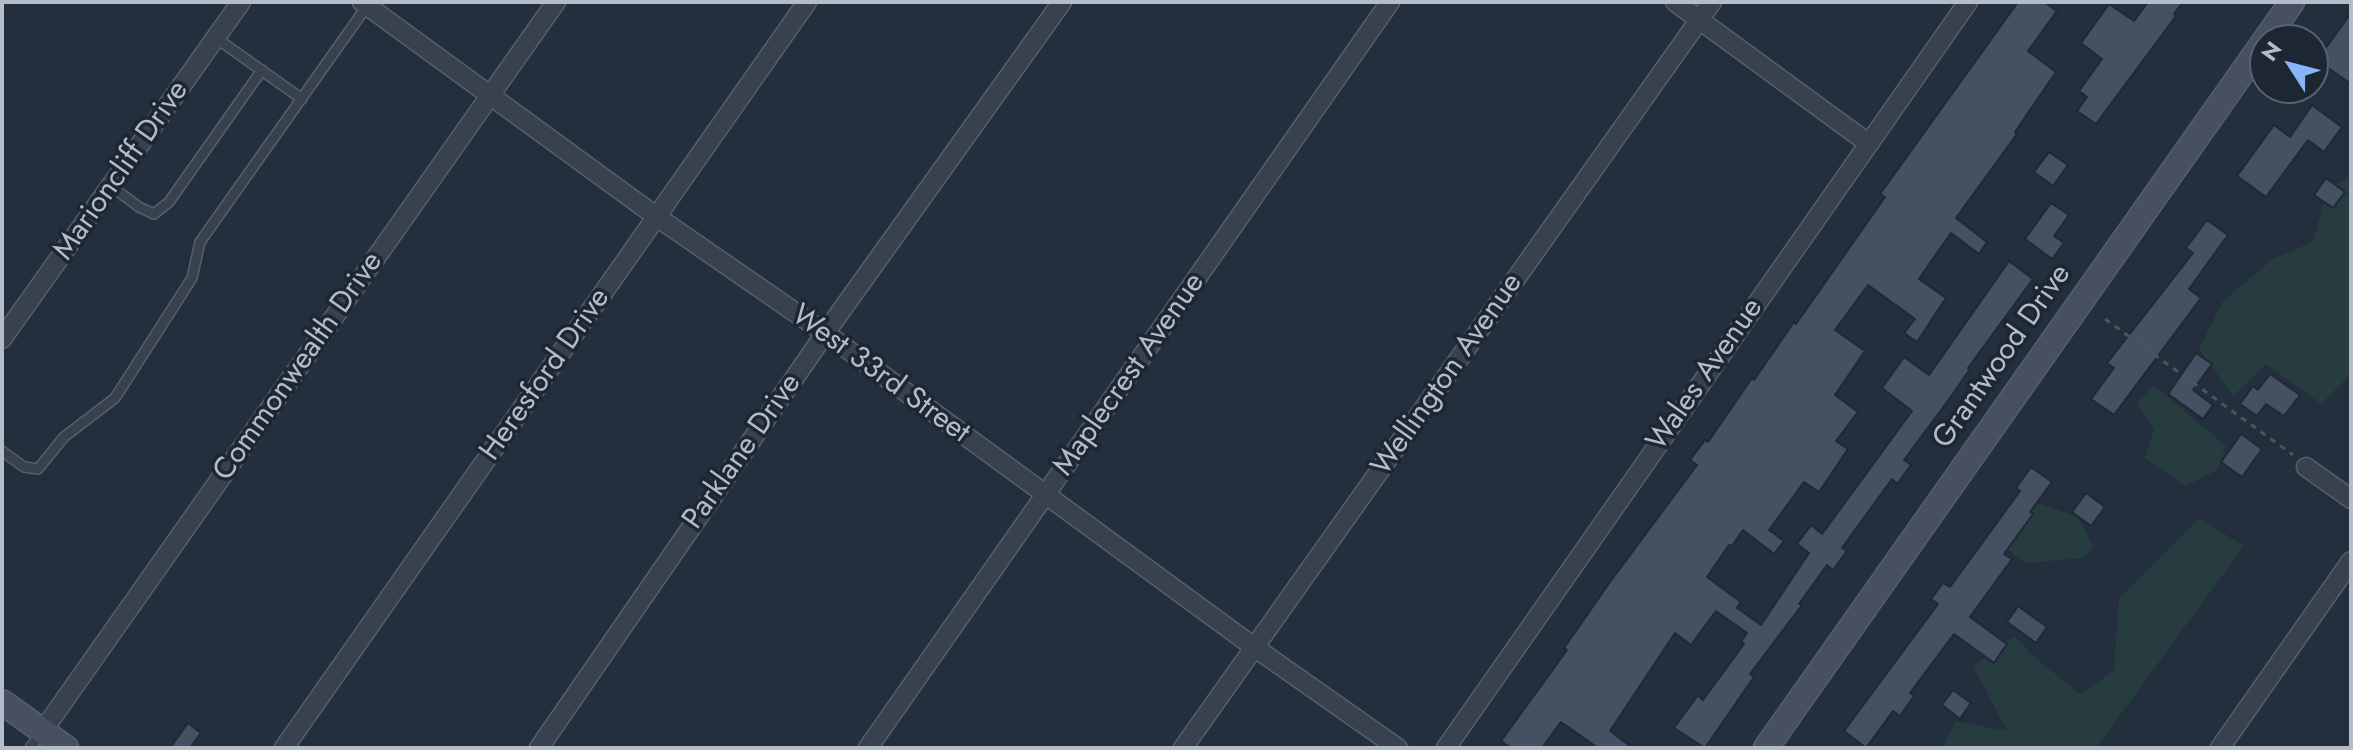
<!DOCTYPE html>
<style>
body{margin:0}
#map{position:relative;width:2353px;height:750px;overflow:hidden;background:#242f3e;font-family:Jost,sans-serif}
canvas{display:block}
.frame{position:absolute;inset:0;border:4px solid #b4bcc9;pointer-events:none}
.north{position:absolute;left:2249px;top:24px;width:80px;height:80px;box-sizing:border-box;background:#1d2633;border:2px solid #59626f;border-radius:50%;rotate:306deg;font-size:22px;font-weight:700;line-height:32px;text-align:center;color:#b4bcc9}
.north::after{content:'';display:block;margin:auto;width:28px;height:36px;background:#8ab4f8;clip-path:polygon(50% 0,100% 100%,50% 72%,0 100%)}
</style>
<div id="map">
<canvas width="2353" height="750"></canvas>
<div class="frame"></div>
<div class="north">N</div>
</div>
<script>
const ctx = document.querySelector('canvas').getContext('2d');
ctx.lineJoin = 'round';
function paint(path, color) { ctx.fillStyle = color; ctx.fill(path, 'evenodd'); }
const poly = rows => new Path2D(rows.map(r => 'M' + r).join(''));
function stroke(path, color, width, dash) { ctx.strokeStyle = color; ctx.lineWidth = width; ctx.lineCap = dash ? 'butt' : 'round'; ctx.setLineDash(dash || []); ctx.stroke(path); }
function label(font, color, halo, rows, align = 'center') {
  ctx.font = font + ' Jost,sans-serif'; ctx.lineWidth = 7; ctx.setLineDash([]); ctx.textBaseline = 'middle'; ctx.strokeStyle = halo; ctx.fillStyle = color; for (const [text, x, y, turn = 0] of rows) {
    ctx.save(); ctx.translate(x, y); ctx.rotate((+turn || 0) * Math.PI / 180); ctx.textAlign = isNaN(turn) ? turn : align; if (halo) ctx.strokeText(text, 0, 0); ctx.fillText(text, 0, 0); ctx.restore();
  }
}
paint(poly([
 [2351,176,2351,374,2321,404,2266,364,2233,396,2199,349,2223,301,2273,259,2313,242,2327,189],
 [2154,385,2226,446,2217,470,2185,486,2145,458,2154,430,2137,403],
 [2036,503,2078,517,2093,547,2084,558,2025,563,2008,550,2012,515],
 [2199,518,2244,546,2096,748,1943,748,1955,721,2007,731,1973,666,2014,636,2032,655,2081,695,2114,670,2119,599]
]), '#263c3f');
const building = poly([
 [2018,2,2044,2,2057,11,2028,51,2056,72,2015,132,2017,134,1956,218,1987,242,1979,254,1951,233,1930,263,1919,279,1946,298,1917,342,1904,333,1915,319,1868,285,1835,330,1865,351,1835,395,1858,412,1836,441,1848,449,1819,492,1804,482,1769,530,1784,541,1774,554,1743,530,1732,546,1729,545,1707,577,1741,602,1737,608,1761,625,1809,553,1797,544,1811,525,1822,534,1912,411,1882,388,1904,357,1929,375,2009,261,2033,279,1968,368,1970,369,1950,398,1904,460,1911,465,1897,484,1892,479,1842,548,1847,551,1833,570,1827,565,1799,604,1802,605,1750,674,1754,677,1705,748,1674,728,1698,695,1703,700,1744,644,1741,642,1747,633,1716,611,1691,645,1675,633,1610,731,1633,748,1598,748,1561,722,1542,748,1511,748,1501,741,1567,650,1564,648,1610,582,1697,465,1690,460,1705,440,1708,442,1752,378,1754,380,1794,322,1796,324,1885,197,1880,194,2018,2],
 [2148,2,2183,2,2174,14,2176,16,2096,124,2077,111,2087,97,2079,91,2102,59,2081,43,2109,4,2134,21,2148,2],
 [2351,13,2351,84,2317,60,2351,13],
 [2312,105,2342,127,2324,152,2308,140,2266,197,2237,176,2274,125,2290,137,2312,105],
 [2049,152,2068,165,2053,186,2034,172,2049,152],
 [2326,178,2345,192,2333,208,2314,195,2326,178],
 [2051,203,2069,215,2054,236,2064,243,2052,259,2025,239,2051,203],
 [2207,220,2228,235,2189,289,2201,298,2114,415,2091,399,2114,368,2107,363,2193,253,2186,248,2207,220],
 [2196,353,2212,364,2193,390,2213,405,2203,419,2168,394,2196,353],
 [2270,374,2300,395,2284,416,2266,404,2257,416,2240,404,2253,386,2258,390,2270,374],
 [2241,434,2262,449,2242,477,2221,462,2241,434],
 [2031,467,2052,482,2030,512,2033,514,2004,554,2012,559,1970,617,2007,644,1994,663,1954,634,1910,693,1914,696,1900,716,1893,711,1866,748,1844,731,1938,604,1931,599,1943,583,1950,587,2020,491,2016,488,2031,467],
 [2086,493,2105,507,2091,526,2072,512,2086,493],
 [2018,606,2047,627,2036,643,2007,622,2018,606],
 [1953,690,1971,703,1960,719,1942,705,1953,690],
 [188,723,201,733,190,748,170,748,188,723]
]);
paint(building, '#455162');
stroke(building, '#1f2835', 2);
const lane = poly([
 [216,38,302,99],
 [111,186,139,207,154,214,169,202,262,70],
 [2,451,24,467,38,469,64,437,115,398,192,278,200,242,367,6],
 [30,748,42,732]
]);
const street = poly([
 [362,2,657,217,825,333,1254,647,1398,748],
 [1675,2,1868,143],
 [2,339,241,2],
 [2306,467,2351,499],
 [42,732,556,2],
 [284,748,807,2],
 [539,748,831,325,1062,2],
 [868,748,1390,2],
 [1183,748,1712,2],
 [1446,748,1968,2],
 [2220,748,2351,561]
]);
const secondary = poly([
 [2,702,66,748],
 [1766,748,2292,2]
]);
stroke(lane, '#565f6c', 12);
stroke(street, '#565f6c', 21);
stroke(secondary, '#565f6c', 27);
stroke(poly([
 [2105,319,2293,455]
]), '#44595c', 3, [6, 6]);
stroke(lane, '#38414e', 9);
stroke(street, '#38414e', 18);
stroke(secondary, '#465061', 24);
label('30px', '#b4bcc9', '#1d2633', [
 ["Marioncliff Drive",122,171,-55],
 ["Grantwood Drive",2003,357,-55],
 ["Commonwealth Drive",299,367,-55],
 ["Heresford Drive",546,375,-55],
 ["West 33rd Street",880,375,36],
 ["Maplecrest Avenue",1130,375,-55],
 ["Wellington Avenue",1448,375,-55],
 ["Wales Avenue",1706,375,-55],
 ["Parklane Drive",743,452,-55]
]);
</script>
